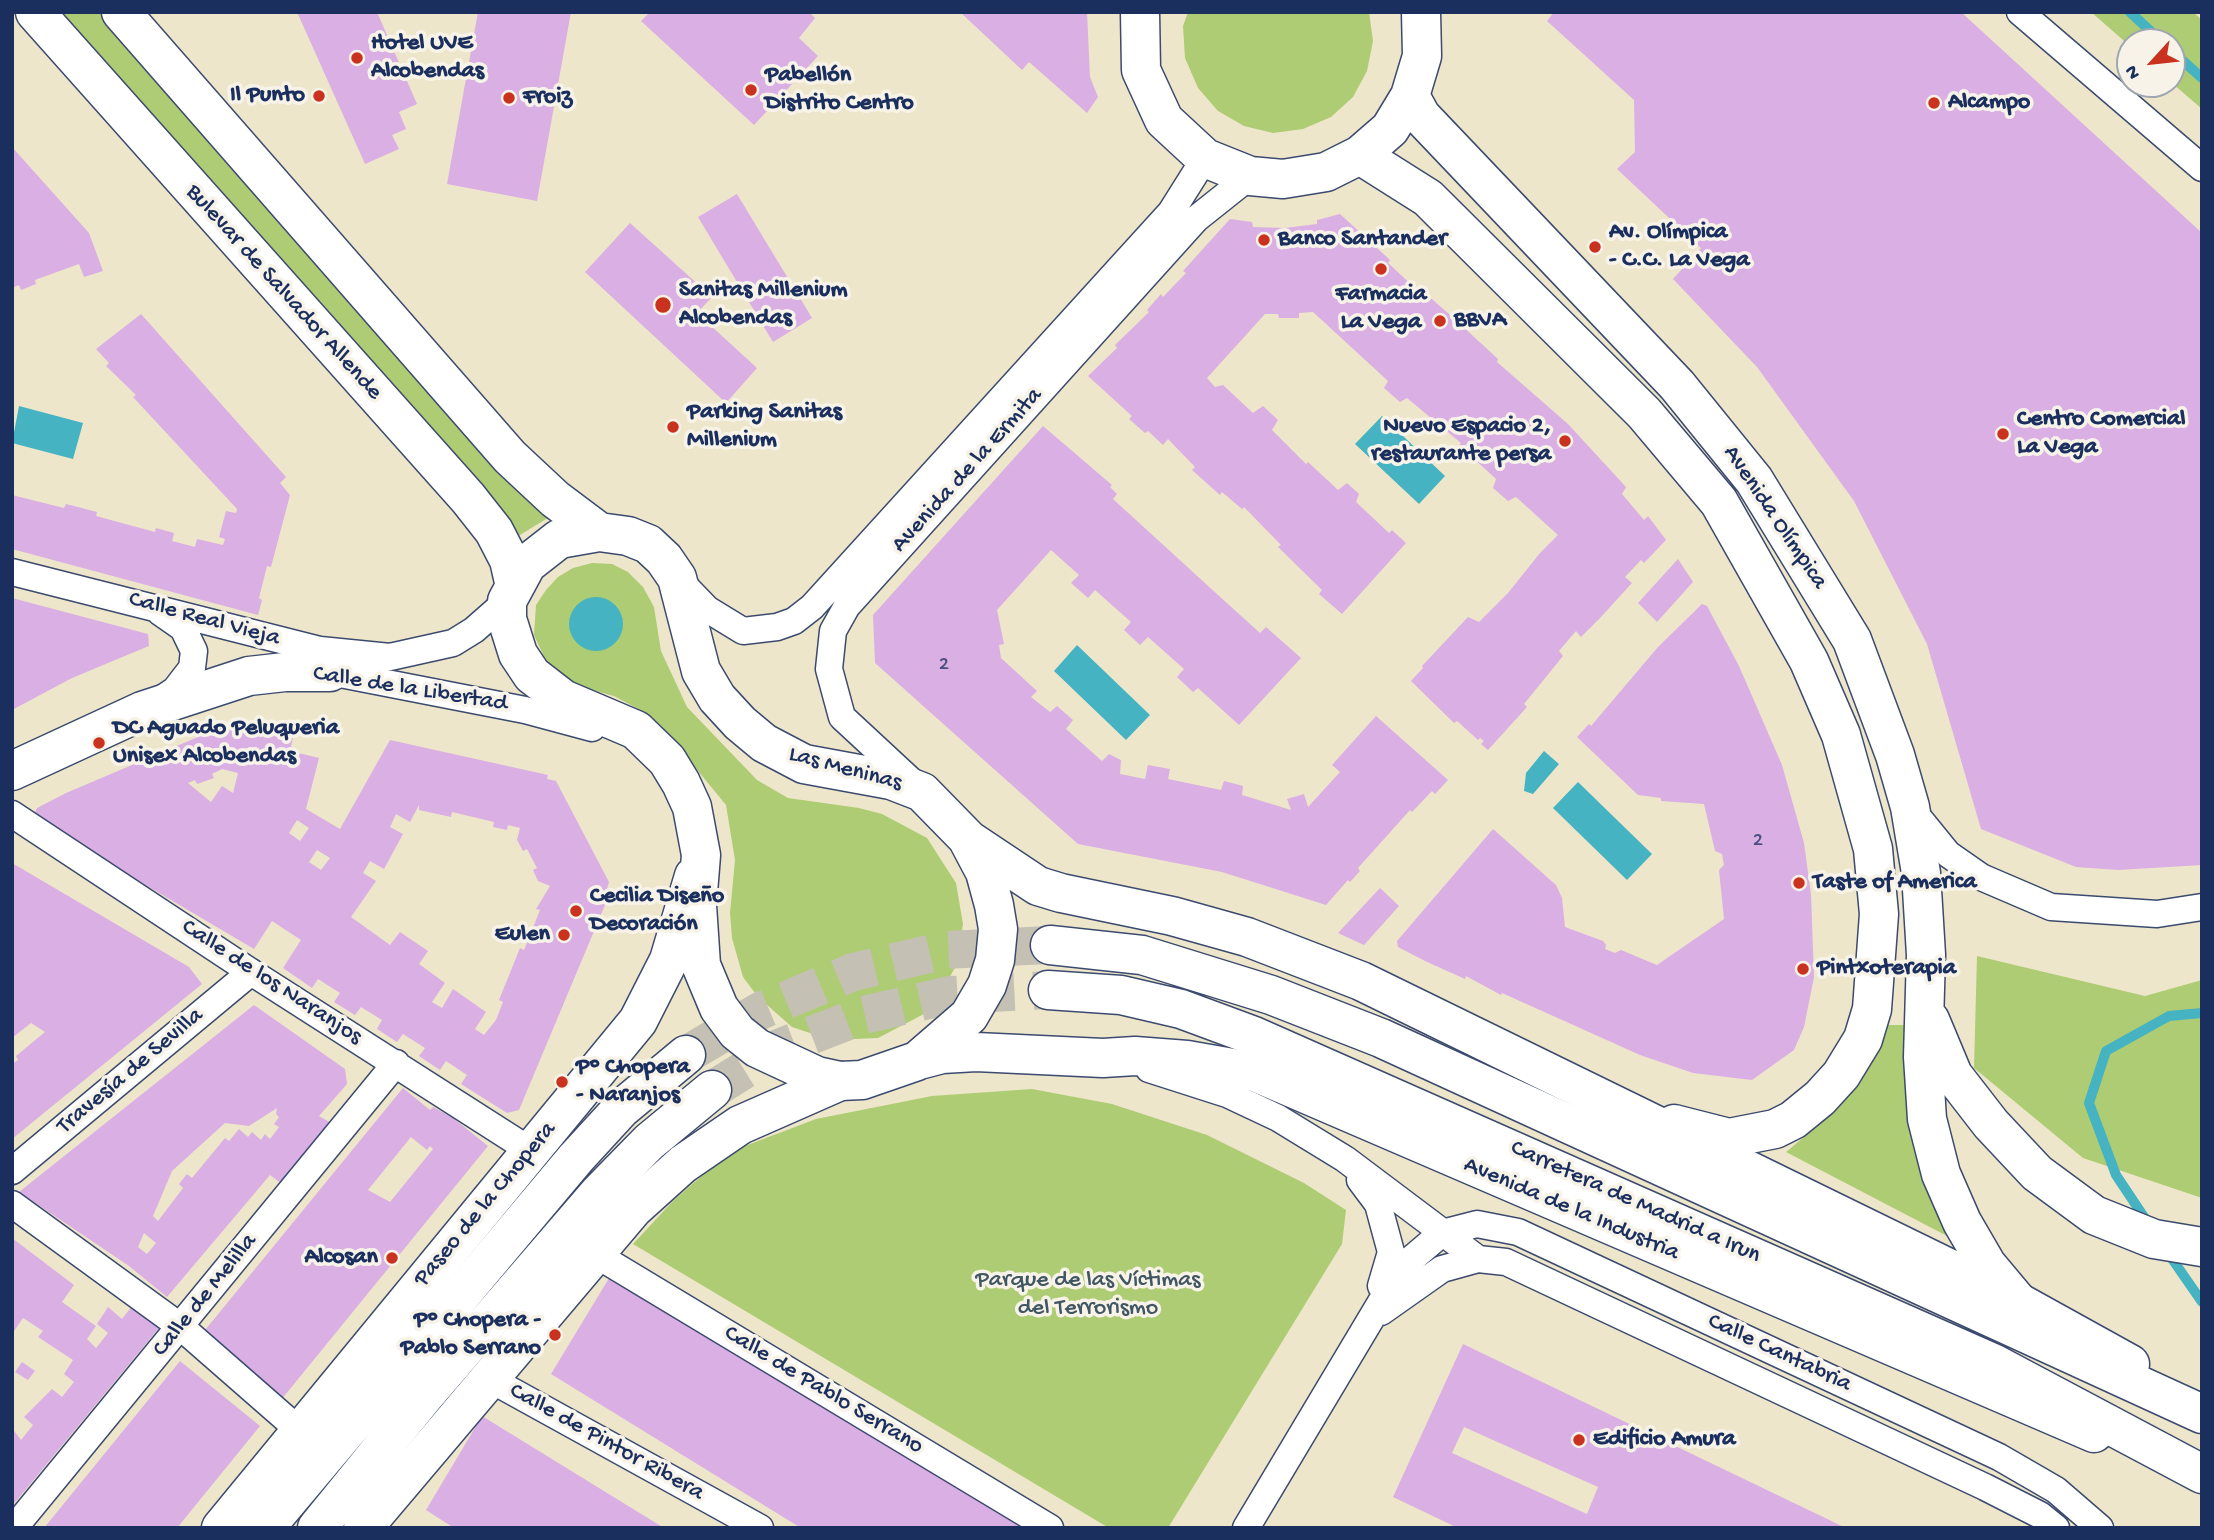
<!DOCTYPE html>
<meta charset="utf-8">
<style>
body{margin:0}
#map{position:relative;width:2214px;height:1540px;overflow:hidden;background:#eee6ca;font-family:"Gochi Hand",sans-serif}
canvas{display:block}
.frame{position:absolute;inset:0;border:14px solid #1b2f5e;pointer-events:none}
.north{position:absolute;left:2116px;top:28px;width:70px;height:70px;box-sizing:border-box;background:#f7f3e8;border:2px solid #9fa5b1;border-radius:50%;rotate:243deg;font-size:19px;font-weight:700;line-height:28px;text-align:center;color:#1b2f5e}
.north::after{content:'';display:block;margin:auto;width:24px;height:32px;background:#c8321e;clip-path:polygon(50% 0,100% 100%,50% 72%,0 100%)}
</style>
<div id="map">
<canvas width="2214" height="1540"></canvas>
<div class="frame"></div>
<div class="north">N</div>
</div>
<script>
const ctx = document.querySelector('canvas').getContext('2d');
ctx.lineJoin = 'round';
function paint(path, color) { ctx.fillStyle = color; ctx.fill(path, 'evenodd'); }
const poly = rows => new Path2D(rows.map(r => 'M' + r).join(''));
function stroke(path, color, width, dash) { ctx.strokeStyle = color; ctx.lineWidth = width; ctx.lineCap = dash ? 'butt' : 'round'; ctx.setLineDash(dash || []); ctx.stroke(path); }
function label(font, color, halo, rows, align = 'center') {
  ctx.font = font + ' "Gochi Hand",sans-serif'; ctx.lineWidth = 7; ctx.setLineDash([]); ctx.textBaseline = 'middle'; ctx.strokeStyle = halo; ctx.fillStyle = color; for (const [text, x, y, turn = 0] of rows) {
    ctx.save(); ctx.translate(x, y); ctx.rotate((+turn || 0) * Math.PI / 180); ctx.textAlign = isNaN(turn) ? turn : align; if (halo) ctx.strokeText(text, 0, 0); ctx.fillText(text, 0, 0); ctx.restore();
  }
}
paint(poly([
 [55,12,100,12,526,496,551,516,515,538],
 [1188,12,1369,12,1373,41,1367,71,1353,97,1331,117,1303,129,1273,133,1244,126,1218,111,1198,88,1185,58,1183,26],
 [2091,12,2193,12,2202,20,2202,109,2172,83,2172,42,2130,42,2130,46],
 [592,563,612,564,628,572,643,587,654,607,661,651,687,707,757,780,788,798,859,808,882,814,927,838,956,883,963,924,957,964,939,996,922,1015,878,1038,831,1040,792,1027,758,997,743,977,732,938,730,913,735,860,726,805,675,743,646,713,614,696,578,686,547,663,534,635,536,605,546,590,558,577,573,568],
 [1977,956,2145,996,2202,980,2202,1198,2083,1158,1974,1068],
 [1887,1025,1909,1025,1949,1237,1786,1152,1834,1112,1866,1069],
 [1032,1089,1112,1104,1207,1135,1304,1183,1346,1210,1342,1244,1168,1528,1109,1528,633,1244,673,1201,729,1152,816,1119,932,1096]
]), '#aecc73');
paint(poly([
 [19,406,83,423,73,459,12,443],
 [1382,416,1445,476,1419,504,1355,444],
 '569 624a27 27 0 1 1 54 0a27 27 0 1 1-54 0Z',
 [1077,645,1150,715,1126,740,1054,671],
 [1544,751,1559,764,1533,794,1524,791,1526,773],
 [1578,782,1652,854,1627,880,1553,808]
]), '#46b3c2');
stroke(poly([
 [2130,12,2162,42],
 [2172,51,2202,78],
 [2148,1223,2116,1175,2089,1103,2106,1051,2169,1016,2202,1013],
 [2168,1253,2202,1302]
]), '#46b3c2', 10);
paint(poly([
 [297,12,377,12,417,104,399,112,406,129,392,135,399,149,365,164],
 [478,12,571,12,537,201,447,184],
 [650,12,809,12,815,18,799,38,818,56,754,125,641,21],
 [960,12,1087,12,1090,77,1098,97,1087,113,1029,62,1022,70],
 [1554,12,1961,12,2202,233,2202,865,2118,870,2076,867,1981,829,1927,644,1854,501,1757,367,1673,279,1701,248,1617,169,1635,152,1634,100,1547,21],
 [12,147,89,233,103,271,84,277,79,264,35,280,36,284,21,290,19,285,12,288],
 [737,194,812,318,773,342,698,217],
 [1340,214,1390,260,1388,263,1415,288,1417,286,1457,321,1454,323,1458,327,1460,324,1498,359,1497,362,1568,424,1626,487,1622,494,1644,520,1648,516,1666,540,1644,563,1641,560,1625,577,1632,583,1600,618,1581,637,1576,631,1559,651,1563,656,1524,704,1527,707,1488,750,1481,744,1484,741,1480,738,1478,740,1457,721,1454,723,1411,681,1423,668,1422,666,1468,617,1479,622,1508,593,1540,553,1558,535,1516,497,1508,501,1493,488,1496,479,1459,445,1461,443,1407,398,1400,402,1384,388,1388,381,1313,312,1299,313,1299,318,1279,318,1278,314,1265,314,1207,378,1215,387,1223,385,1253,413,1263,406,1278,420,1272,430,1306,464,1308,462,1338,490,1347,483,1359,494,1356,502,1389,533,1392,530,1406,543,1342,614,1319,594,1322,590,1278,547,1281,545,1244,507,1242,509,1222,492,1220,495,1192,470,1195,467,1168,439,1163,445,1148,431,1145,433,1129,419,1132,416,1088,376,1117,348,1115,345,1149,312,1147,310,1161,294,1163,297,1186,273,1183,271,1230,219,1252,222,1253,227,1285,228,1317,224,1317,220],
 [630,223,712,297,697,313,757,368,726,403,585,272],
 [141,314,286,477,280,483,290,495,271,567,267,566,259,598,262,600,258,615,12,549,12,495,64,508,66,504,97,512,96,516,155,532,156,528,174,533,172,541,195,547,197,539,223,545,225,539,219,537,226,511,236,513,237,509,133,397,136,395,106,366,109,363,96,349],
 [1043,426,1112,485,1110,487,1117,494,1113,499,1218,595,1260,633,1266,627,1301,658,1239,725,1198,688,1193,692,1177,677,1184,669,1148,637,1140,645,1124,630,1131,622,1095,590,1088,598,1071,583,1079,575,1051,550,997,610,1004,644,999,645,1001,658,1037,691,1031,697,1050,712,1057,706,1073,720,1066,729,1102,761,1109,754,1121,760,1120,774,1145,779,1148,765,1170,769,1168,779,1221,790,1224,781,1243,786,1242,795,1291,810,1287,799,1304,794,1308,807,1340,772,1332,765,1376,716,1448,780,1435,794,1432,791,1412,812,1410,810,1358,868,1360,871,1350,882,1348,880,1326,905,1222,872,1078,844,875,663,873,615],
 [1678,559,1693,582,1657,622,1638,603],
 [12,598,148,634,149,646,72,678,12,710],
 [1702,604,1707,606,1739,666,1782,765,1804,843,1811,894,1814,977,1804,1027,1794,1050,1752,1080,1693,1073,1640,1055,1502,993,1501,995,1466,976,1465,979,1425,961,1398,947,1397,941,1493,829,1556,885,1562,898,1565,927,1603,941,1606,945,1605,949,1615,953,1621,950,1657,965,1724,919,1719,870,1724,865,1722,854,1715,851,1704,804,1661,801,1661,798,1638,795,1577,737,1589,724,1591,726,1658,647],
 [231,723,293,738,290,751,319,758,306,809,340,829,390,740,548,775,547,779,556,781,609,882,606,892,610,893,519,1110,507,1113,461,1084,467,1075,446,1061,440,1070,419,1056,425,1048,403,1034,397,1042,377,1029,382,1020,361,1007,355,1015,334,1002,340,993,318,979,312,988,283,968,301,940,272,921,254,949,32,818,37,808,66,793],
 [222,769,238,773,233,793,222,786,211,802,188,783,195,780,197,784,214,778,212,774],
 [419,805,419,810,451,817,452,812,494,822,493,827,507,830,508,825,520,828,517,840,523,851,527,849,537,868,533,870,538,881,550,886,536,909,540,910,524,950,520,948,499,1000,503,1002,496,1020,484,1035,475,1029,486,1012,453,989,442,1008,432,1002,445,983,419,964,428,951,400,932,390,945,351,917,376,881,363,873,370,861,384,869,403,834,390,827,396,814,410,822],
 [297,820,309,828,300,841,289,833],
 [317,850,330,858,321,870,309,862],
 [12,863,189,967,202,984,12,1139,12,1064,18,1060,16,1056,45,1032,31,1023,12,1038],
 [1380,888,1399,906,1364,945,1338,933],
 [254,1005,345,1069,347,1084,319,1116,331,1123,282,1184,270,1175,167,1297,129,1266,19,1192],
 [277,1108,276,1114,279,1117,274,1124,279,1127,270,1139,265,1134,261,1140,252,1132,248,1137,239,1129,229,1141,225,1138,192,1178,187,1174,179,1184,183,1188,158,1221,153,1216,172,1171,225,1123,249,1126],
 [144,1233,156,1243,147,1254,138,1247],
 [403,1088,430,1110,433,1107,453,1118,488,1146,281,1400,201,1335],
 [411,1137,427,1150,430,1146,433,1149,390,1202,368,1190],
 [12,1238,74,1285,62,1302,96,1326,87,1339,96,1348,108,1333,97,1324,108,1307,122,1319,136,1301,163,1323,12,1506,12,1428,21,1440,33,1425,24,1417,52,1389,62,1397,74,1382,64,1374,73,1360,38,1337,43,1331,23,1318,12,1334],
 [614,1270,1032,1528,801,1528,551,1374],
 [1463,1344,1846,1528,1458,1528,1393,1497],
 [1464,1427,1598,1487,1587,1514,1452,1453],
 [180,1361,260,1426,177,1528,44,1528],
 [22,1362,35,1371,28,1380,15,1372],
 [482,1416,664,1528,454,1528,426,1510]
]), '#d9afe4');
stroke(poly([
 [686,1055,760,1011,853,972,946,950,1050,945],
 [712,1090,781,1047,864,1015,950,995,1048,990]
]), '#c4c1b4', 38, [38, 19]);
const street = poly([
 [2020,12,2202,168],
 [12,572,320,650,390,657,453,643,474,630,507,601],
 [680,581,707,609,743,631,777,627,794,621,812,607,1171,212,1205,158],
 [160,612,183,628,194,651,192,668,175,690,160,700],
 [330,672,525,710,592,728],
 [911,781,842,717,829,669,833,631,847,606,1196,219,1250,176],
 [1913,811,1948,854,1981,877,2051,907,2157,914,2202,907],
 [12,814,251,972,531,1151],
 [1149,1069,1227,1094,1278,1118,1345,1159,1478,1259,1506,1262,1985,1487,2040,1515,2056,1528],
 [12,1171,251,972],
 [1360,1180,1378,1204,1391,1252,1381,1286],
 [12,1204,181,1327,300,1431],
 [595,1254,1050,1528],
 [1381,1312,1442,1269,1478,1259],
 [488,1378,760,1528],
 [14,1528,396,1063],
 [1246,1528,1402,1267,1442,1233,1477,1224,1518,1232,1999,1457,2056,1490,2100,1528]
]);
const secondary = poly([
 [1140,12,1141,70,1164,120,1205,158,1250,176,1283,179,1326,172,1360,155,1390,129,1410,96,1422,56,1421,12],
 [1410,96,1421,116,1677,385,1754,480,1852,640,1895,755,1910,807,1921,873,1926,955,1923,1057,1927,1119,1941,1174,1962,1222,1987,1265,2018,1302],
 [1360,155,1428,198,1644,413,1719,502,1809,661,1841,735,1873,849,1879,914,1872,1009,1863,1039,1841,1075,1820,1098,1793,1120,1775,1129,1729,1138,1674,1124],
 [12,771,142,711,249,676,285,672,330,672],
 [1930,1020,1953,1075,1991,1124,2037,1173,2094,1215,2154,1239,2202,1247],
 [221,1528,638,1021,669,960,694,876],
 [363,1528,633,1209,683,1164,740,1125,840,1081]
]);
const primary = poly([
 [35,12,468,498,494,531,509,560,514,582],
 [121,12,510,457,555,499,599,532],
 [599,532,628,536,648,544,664,559,677,578,701,671,717,698,740,723,764,743,804,764,891,780,922,792,967,838,985,872,994,905,998,929,995,960,987,985,969,1016,917,1061,862,1080,840,1081,817,1076,757,1048,737,1032,719,1008,701,965,697,905,701,855,692,807,681,783,667,760,636,730,563,699,532,675,518,654,507,619,507,601,527,564,559,539,599,532],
 [969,840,1038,886,1061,893,1172,916,1247,937,1361,981,2018,1302,2130,1364],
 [919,1060,942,1054,976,1052,1103,1058,1135,1056,1187,1060,1255,1072,2094,1433]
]);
const highway = poly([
 [1050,945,1142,955,1271,995,1381,1038,2202,1414],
 [1048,990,1121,995,1181,1009,1254,1036,1993,1363,2202,1474],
 [265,1528,576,1158,621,1109,686,1055],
 [317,1528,425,1395,600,1192,649,1142,712,1090]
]);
stroke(street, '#3b4a6e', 29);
stroke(secondary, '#3b4a6e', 41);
stroke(primary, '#3b4a6e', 41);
stroke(highway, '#3b4a6e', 41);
stroke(street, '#fff', 26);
stroke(secondary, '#fff', 38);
stroke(primary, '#fff', 38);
stroke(highway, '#fff', 38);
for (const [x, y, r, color] of [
 [357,58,7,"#c8321e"],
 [751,90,7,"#c8321e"],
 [319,96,7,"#c8321e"],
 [509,98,7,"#c8321e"],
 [1934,103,7,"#c8321e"],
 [1264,240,7,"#c8321e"],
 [1595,247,7,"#c8321e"],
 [1381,269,7,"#c8321e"],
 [663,305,9,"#c8321e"],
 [1440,321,7,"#c8321e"],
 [673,427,7,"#c8321e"],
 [2003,434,7,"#c8321e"],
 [1565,441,7,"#c8321e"],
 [99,743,7,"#c8321e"],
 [1799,883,7,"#c8321e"],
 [576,911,7,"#c8321e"],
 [564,935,7,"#c8321e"],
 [1803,969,7,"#c8321e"],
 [562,1082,7,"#c8321e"],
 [392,1258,7,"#c8321e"],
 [555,1335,7,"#c8321e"],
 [1579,1440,7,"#c8321e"]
]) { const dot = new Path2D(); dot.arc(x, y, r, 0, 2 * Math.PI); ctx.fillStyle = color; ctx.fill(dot); stroke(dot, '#f7f3e8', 2.5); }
label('21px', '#4a4f80', null, [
 ["2",944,666],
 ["2",1758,842]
]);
label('bold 24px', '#1b2f5e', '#f7f3e8', [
 ["Hotel UVE",371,44],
 ["Alcobendas",371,72],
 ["Pabellón",765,76],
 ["Distrito Centro",765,104],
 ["Il Punto",305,96,"right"],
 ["Froiz",523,98],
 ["Alcampo",1948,103],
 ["Av. Olímpica",1609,233],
 ["- C.C. La Vega",1609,261],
 ["Banco Santander",1278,240],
 ["Sanitas Millenium",679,291],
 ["Alcobendas",679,319],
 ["Farmacia",1381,295,"center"],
 ["La Vega",1381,323,"center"],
 ["BBVA",1454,321],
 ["Parking Sanitas",687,413],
 ["Millenium",687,441],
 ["Centro Comercial",2017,420],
 ["La Vega",2017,448],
 ["Nuevo Espacio 2,",1551,427,"right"],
 ["restaurante persa",1551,455,"right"],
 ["DC Aguado Peluqueria",113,729],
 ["Unisex Alcobendas",113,757],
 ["Taste of America",1813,883],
 ["Cecilia Diseño",590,897],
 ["Decoración",590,925],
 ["Eulen",550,935,"right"],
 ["Pintxoterapia",1817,969],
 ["Pº Chopera",576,1068],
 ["- Naranjos",576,1096],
 ["Alcosan",378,1258,"right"],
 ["Pº Chopera -",541,1321,"right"],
 ["Pablo Serrano",541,1349,"right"],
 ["Edificio Amura",1593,1440]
], 'left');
label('24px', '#1b2f5e', '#f7f3e8', [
 ["Bulevar de Salvador Allende",283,293,48],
 ["Avenida de la Ermita",968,471,-48],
 ["Avenida Olímpica",1774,518,56],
 ["Calle Real Vieja",204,620,15],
 ["Calle de la Libertad",410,690,9],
 ["Las Meninas",845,770,15],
 ["Calle de los Naranjos",271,983,33],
 ["Travesía de Sevilla",131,1072,-40],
 ["Carretera de Madrid a Irun",1635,1203,24],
 ["Paseo de la Chopera",486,1205,-50],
 ["Avenida de la Industria",1571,1210,23],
 ["Calle de Melilla",206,1296,-51],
 ["Calle Cantabria",1779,1354,25],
 ["Calle de Pablo Serrano",823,1391,31],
 ["Calle de Pintor Ribera",606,1443,29]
]);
label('24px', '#405663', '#f7f3e8', [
 ["Parque de las Víctimas",1088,1281],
 ["del Terrorismo",1088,1309]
]);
</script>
